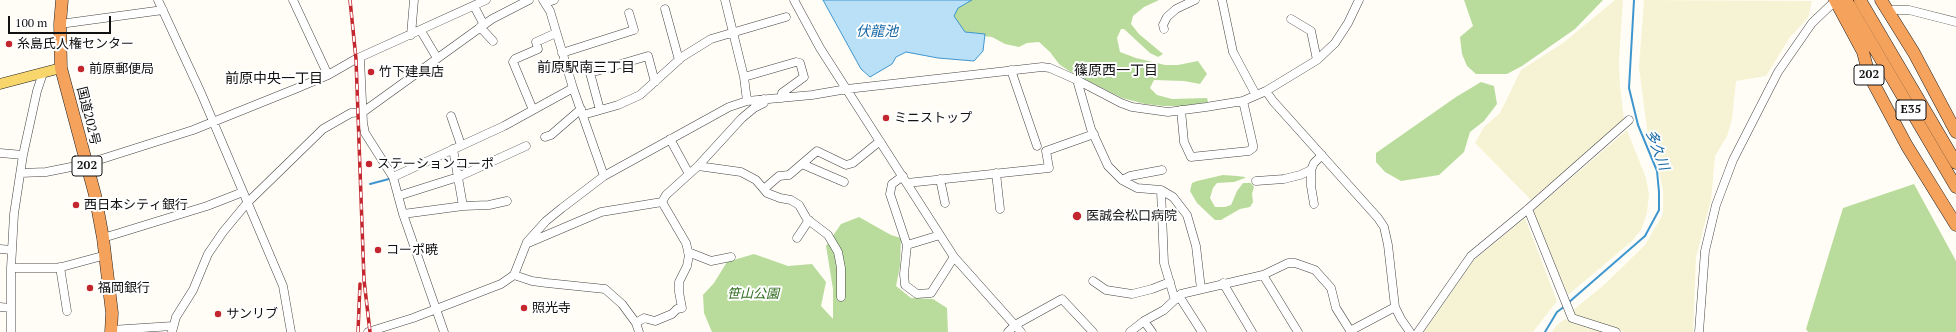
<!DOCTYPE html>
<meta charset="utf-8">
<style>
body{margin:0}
#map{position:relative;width:1956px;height:332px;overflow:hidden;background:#fffdf5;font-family:"PT Serif",serif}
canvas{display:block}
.scale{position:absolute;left:8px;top:16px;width:103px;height:18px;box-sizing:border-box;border:2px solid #111;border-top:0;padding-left:5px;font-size:12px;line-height:14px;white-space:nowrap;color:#111;-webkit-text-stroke:3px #fff;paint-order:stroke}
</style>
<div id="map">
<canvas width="1956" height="332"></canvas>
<div class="scale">100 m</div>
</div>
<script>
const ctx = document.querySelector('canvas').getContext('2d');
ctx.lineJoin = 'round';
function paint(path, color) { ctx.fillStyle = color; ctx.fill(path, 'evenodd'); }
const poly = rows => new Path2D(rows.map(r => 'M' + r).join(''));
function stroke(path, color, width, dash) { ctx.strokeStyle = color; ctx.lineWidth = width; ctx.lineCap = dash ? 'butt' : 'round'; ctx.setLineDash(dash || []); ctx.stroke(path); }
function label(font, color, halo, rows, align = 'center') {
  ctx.font = font + ' "PT Serif","Noto Sans JP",serif'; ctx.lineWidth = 4; ctx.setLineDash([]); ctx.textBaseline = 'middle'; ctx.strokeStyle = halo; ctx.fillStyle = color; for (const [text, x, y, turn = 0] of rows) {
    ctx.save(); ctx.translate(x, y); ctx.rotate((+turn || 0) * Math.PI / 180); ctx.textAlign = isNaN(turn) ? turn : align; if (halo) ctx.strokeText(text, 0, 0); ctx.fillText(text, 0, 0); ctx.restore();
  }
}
paint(poly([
 [1615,0,1623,0,1619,59,1620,86,1624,120,1531,200,1475,143,1484,127,1500,113,1521,70,1563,43],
 [1644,0,1812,1,1808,18,1790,37,1766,76,1736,81,1732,119,1727,136,1715,156,1711,200,1696,257,1693,332,1625,332,1574,316,1572,311,1605,284,1645,245,1663,214,1663,190,1658,167,1649,144,1639,67],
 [1627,130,1646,178,1649,194,1647,213,1641,230,1632,241,1568,295,1533,211],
 [1525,218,1557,301,1533,332,1424,332,1473,261],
 [1565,319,1606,332,1552,332,1557,325]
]), '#f6f3d4');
paint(poly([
 [964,0,1159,0,1144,7,1133,16,1131,24,1139,34,1163,54,1158,57,1150,53,1124,29,1121,29,1117,38,1120,52,1136,58,1165,65,1178,65,1198,61,1207,74,1200,84,1184,81,1154,80,1150,88,1157,95,1172,99,1207,98,1208,102,1185,106,1164,106,1145,104,1122,98,1069,71,1059,64,1050,52,1039,42,1027,43,1019,47,1005,44,992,37,965,34,952,16,955,7],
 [1464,0,1603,0,1575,29,1522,66,1507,74,1476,74,1467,66,1462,54,1460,37,1473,26],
 [1481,82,1494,86,1497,104,1484,121,1470,132,1464,152,1439,175,1401,181,1385,172,1376,162,1376,153,1456,97],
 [1223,175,1237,176,1245,177,1245,178,1234,182,1217,183,1213,188,1210,198,1215,207,1225,207,1231,205,1237,191,1243,183,1251,183,1254,187,1252,194,1253,202,1250,207,1240,209,1221,220,1215,220,1197,203,1190,191,1192,183,1197,181],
 [1914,184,1956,261,1956,332,1808,332,1806,329,1843,208],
 [859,217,891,235,901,238,900,266,896,286,911,298,933,299,947,308,948,332,712,332,704,313,703,295,714,283,727,262,754,254,788,266,812,264,826,282,821,306,833,319,833,289,826,246,841,224]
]), '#b9dc9c');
const water = poly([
 [823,0,972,0,958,8,954,16,965,32,985,34,983,51,974,61,938,58,906,52,896,57,892,64,870,77,861,69,823,0]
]);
paint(water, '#b9e0f7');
stroke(water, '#3f96cf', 1);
stroke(poly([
 [370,184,389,179],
 [1568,303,1645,236,1659,210,1659,192,1657,171,1638,125,1629,88,1634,0],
 [1545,332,1557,312,1565,306]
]), '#3f96cf', 2);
const minor = poly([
 [158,0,201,93,283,286,291,332],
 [293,0,328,75],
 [543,0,550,11,573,88,604,176],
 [725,0,744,77,747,101],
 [794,0,820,48,954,257,1021,332],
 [1222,0,1233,52,1256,95],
 [545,3,554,0],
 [474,6,484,25],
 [665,9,679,60],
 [1887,10,1909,10,1956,22],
 [1291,19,1311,31,1317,60],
 [60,24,163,10],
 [480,27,493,41],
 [1164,29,1163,25,1167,17,1176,9,1195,0],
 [421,31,437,58],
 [411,35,414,0],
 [562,53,634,30,629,13],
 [360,59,363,123,365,133,393,177,403,214,444,332],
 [1011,70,1037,146],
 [744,77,796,62,800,63,804,77,782,93,782,98],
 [1077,80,1091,129,1108,166,1122,180,1137,188,1161,190,1173,197,1187,215,1196,246,1201,289],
 [1266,91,1273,101,1378,218,1384,227,1388,245,1395,307,1401,319,1410,332],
 [533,110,513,62,515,59,538,49,536,42,556,33],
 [600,110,590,73,648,56,655,82],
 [1181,110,1184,142,1191,157,1249,151,1253,148,1253,145,1243,101],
 [583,115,618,105,640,95,682,57,711,39,786,17],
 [451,116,461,145],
 [545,137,551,135,581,109],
 [670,139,689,174],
 [0,153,23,155],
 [802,164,844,182],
 [698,166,741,172,756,180,767,193,780,198,791,200,799,205,807,219,828,235,838,252,841,268,841,297],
 [1311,170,1311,186,1314,204],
 [21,173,46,172,86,164,193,130,295,89,328,75,356,59,486,0],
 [996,173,1000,209],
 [903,176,892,184,890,194,907,245,904,274,905,285,917,294,931,293,954,257],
 [393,177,504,126,573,88],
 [940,179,945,203],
 [1122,180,1130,176,1162,170],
 [1256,181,1284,179,1300,175,1311,170,1314,163,1322,155],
 [907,183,1049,168,1046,151,1094,134],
 [764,189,779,176,789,175,817,151,846,165,853,163,880,141],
 [1161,190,1164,263,1175,300],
 [398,196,458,177,526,146],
 [662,202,666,195,698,166,742,118,754,108,764,103,764,99],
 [463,206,489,205,507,201],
 [1528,209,1572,318,1616,332],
 [403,214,463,206,453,149],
 [103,238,207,206,243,192],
 [797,238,809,220],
 [528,243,601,212,662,202],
 [907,245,940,235],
 [0,249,12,250],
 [688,252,711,261,731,257],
 [60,267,67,311],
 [11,268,58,268,106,255],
 [514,275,532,281,547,283,605,289,622,304,636,323,639,332],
 [1263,275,1298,332],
 [1093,281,1106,290,1132,294,1152,289,1170,282],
 [1223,283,1252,332],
 [1179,296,1202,332],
 [0,307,11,308],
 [1144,321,1152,332],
 [636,323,644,318,655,321,672,314,677,309,682,308,679,292,679,282,687,266,689,255,686,243,662,202],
 [111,330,173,326],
 [1350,331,1395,307],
 [11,332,11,268,14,214,23,155,37,91,43,73],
 [172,332,176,317,193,290,208,254,223,232,247,203,323,129,351,113,363,112,492,19,529,0],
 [368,332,413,318,501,284,514,275,527,242,546,221,562,208,604,176,729,107,747,101,812,95,847,89,1042,67,1050,68,1077,80,1121,103,1132,107,1168,112,1206,107,1243,101,1266,91,1317,60,1335,43,1348,23,1359,0],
 [1008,332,1015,325,1062,299,1093,332],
 [1130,332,1144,321,1164,310,1181,294,1263,275,1288,263,1295,263,1315,270,1331,288,1336,308,1351,332],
 [1418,332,1471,256,1528,209,1629,120],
 [1699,332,1705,251,1716,205,1733,160,1778,72,1812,23,1835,1]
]);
const major = poly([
 [0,84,61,68]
]);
const highway = poly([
 [62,0,60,24,61,68,95,195,103,238,112,313,111,332],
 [1835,0,1863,52,1869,75,1907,146,1956,225],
 [1846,0,1956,187],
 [1860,0,1956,163],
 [1881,0,1914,53,1956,132]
]);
stroke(minor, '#444', 9);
stroke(major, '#222', 11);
stroke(highway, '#222', 13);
stroke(minor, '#fff', 8);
stroke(major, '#f9d66b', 10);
stroke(highway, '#f5a25d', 12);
const rail = poly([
 [350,0,356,59,364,280,370,332],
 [358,332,360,284]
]);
stroke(rail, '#c4262e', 3.5);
stroke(rail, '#fff', 2, [6]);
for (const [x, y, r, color] of [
 [9,44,4,"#c4262e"],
 [81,69,4,"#c4262e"],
 [371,72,4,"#c4262e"],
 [886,118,4,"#c4262e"],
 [369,164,4,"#c4262e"],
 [76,205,4,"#c4262e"],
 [1077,216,5,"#c4262e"],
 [378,250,4,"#c4262e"],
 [90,288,4,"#c4262e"],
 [524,308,4,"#c4262e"],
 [218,314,4,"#c4262e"]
]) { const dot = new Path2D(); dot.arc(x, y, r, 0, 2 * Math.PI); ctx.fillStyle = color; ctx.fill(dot); stroke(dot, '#fff', 1.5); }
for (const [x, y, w] of [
 [1869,75,30],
 [1911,110,30],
 [87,166,30]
]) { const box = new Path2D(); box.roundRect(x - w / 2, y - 10, w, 20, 3); ctx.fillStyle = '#fff'; ctx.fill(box); stroke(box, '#111', 1); }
label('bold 12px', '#111', null, [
 ["202",1869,75],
 ["E35",1911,110],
 ["202",87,166]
]);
label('13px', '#111', '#fff', [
 ["糸島氏人権センター",17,44],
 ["前原郵便局",89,69],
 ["竹下建具店",379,72],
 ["ミニストップ",894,118],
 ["ステーションコーポ",377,164],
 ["西日本シティ銀行",84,205],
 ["医誠会松口病院",1086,216],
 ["コーポ暁",386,250],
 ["福岡銀行",98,288],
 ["照光寺",532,308],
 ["サンリブ",226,314]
], 'left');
label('13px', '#111', '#fff', [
 ["国道202号",88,116,76]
]);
label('italic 13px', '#2f6b1f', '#fff', [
 ["笹山公園",753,294]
]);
label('italic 14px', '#1768a6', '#fff', [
 ["伏龍池",877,32],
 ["多久川",1657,150,70]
]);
label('14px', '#111', '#fff', [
 ["前原駅南三丁目",586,68],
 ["篠原西一丁目",1116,71],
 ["前原中央一丁目",274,79]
]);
</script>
